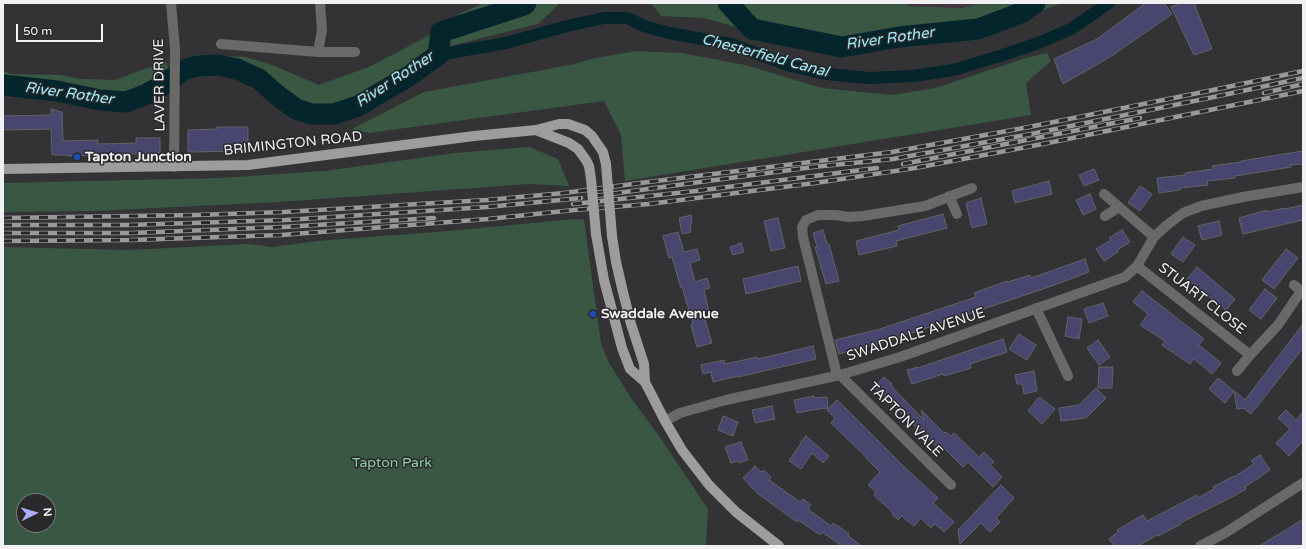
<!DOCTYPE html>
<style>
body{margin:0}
#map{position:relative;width:1306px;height:549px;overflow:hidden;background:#333336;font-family:"Varela Round",sans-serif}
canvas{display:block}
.frame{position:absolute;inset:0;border:4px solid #f1f1f3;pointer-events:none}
.north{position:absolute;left:16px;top:493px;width:40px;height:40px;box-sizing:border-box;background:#29292c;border:1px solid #79797c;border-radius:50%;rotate:85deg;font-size:11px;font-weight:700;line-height:16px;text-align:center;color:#f1f1f3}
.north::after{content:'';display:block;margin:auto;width:14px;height:18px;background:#aaaffb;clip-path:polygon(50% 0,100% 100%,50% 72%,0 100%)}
.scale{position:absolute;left:16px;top:24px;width:87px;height:18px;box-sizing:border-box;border:2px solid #f1f1f3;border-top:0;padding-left:5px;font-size:12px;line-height:14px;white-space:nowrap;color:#f1f1f3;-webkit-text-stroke:3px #29292c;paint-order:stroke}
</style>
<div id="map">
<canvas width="1306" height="549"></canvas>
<div class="frame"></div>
<div class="north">N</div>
<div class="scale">50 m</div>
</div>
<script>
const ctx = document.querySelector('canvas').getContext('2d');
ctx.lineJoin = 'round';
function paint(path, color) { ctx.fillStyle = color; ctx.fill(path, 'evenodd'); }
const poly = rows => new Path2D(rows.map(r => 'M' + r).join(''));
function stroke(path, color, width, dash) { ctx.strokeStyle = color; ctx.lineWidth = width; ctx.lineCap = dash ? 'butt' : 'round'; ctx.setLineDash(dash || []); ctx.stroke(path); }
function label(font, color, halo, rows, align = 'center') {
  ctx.font = font + ' "Varela Round",sans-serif'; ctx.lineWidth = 3; ctx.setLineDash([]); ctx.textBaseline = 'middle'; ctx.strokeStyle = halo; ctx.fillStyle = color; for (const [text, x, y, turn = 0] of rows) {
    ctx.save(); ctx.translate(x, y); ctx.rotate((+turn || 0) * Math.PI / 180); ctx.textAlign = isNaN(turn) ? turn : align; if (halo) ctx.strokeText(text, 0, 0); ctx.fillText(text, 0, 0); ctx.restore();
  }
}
paint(poly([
 [907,3,982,3,962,8,908,6]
]), '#463641');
paint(poly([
 [484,3,560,3,538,24,446,47,382,86,335,107,301,103,266,77,230,60,185,64,184,60,196,55,246,57,272,65,319,85,371,66,428,36,461,13],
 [651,3,907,3,908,6,962,8,982,3,1062,3,982,33,856,45,754,32,704,18,661,16],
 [636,51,682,53,745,65,822,88,892,95,935,88,1026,58,1047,53,1051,61,1026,83,1031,115,625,181,621,135,604,101,368,133,352,129,424,92,570,65,596,58],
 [166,61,169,72,149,88,125,97,49,84,3,78,3,71,11,74,60,75,81,79,115,80],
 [529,147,558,159,569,186,529,184,279,202,94,211,3,212,3,183,221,178,325,171,455,153],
 [574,219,584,220,601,343,609,363,631,398,659,436,708,509,706,546,3,546,3,247,130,250,249,244,272,247,317,241,449,231],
 [24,501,48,501,48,525,24,525]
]), '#3a5744');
stroke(poly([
 [438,55,506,43,567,26,604,18,627,18,644,26,669,33,731,44,791,66,826,74,869,78,914,76,953,70,1000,56,1038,43,1071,29,1109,3]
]), '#03252b', 12);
stroke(poly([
 [728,3,752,29,842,47,899,37,978,29,1021,13,1035,3],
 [3,85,57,91,100,100,126,102,147,94,165,84,183,70,197,66,218,65,237,69,259,79,277,95,296,109,312,114,334,114,358,106,409,76,438,55,441,32,524,5,526,3]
]), '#03252b', 21);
const building = poly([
 [1146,3,1164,3,1172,14,1110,57,1063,84,1054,59,1097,39,1146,3],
 [1182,3,1194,3,1212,49,1194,55,1171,7,1182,3],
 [51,109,62,112,63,141,98,140,98,144,136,143,136,138,160,138,160,153,68,156,68,155,52,155,51,129,3,130,3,116,51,115,51,109],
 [217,127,248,127,248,151,188,152,188,130,217,129,217,127],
 [1303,151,1303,164,1291,165,1291,167,1235,176,1235,178,1207,181,1208,185,1180,188,1180,190,1159,193,1157,178,1185,175,1185,173,1213,169,1212,166,1241,162,1241,161,1303,151],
 [1094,169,1099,180,1084,186,1079,175,1094,169],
 [1049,181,1052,194,1015,203,1012,191,1049,181],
 [1140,186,1152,194,1140,211,1128,203,1140,186],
 [1090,194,1096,209,1083,215,1076,200,1090,194],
 [981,198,987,224,972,228,966,203,981,198],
 [1303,205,1303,220,1243,234,1239,218,1267,210,1267,212,1284,208,1285,209,1303,205],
 [943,214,947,228,896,241,897,246,859,255,856,241,899,230,898,226,943,214],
 [691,215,692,224,690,225,691,232,682,234,679,218,691,215],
 [778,218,785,248,771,251,764,221,778,218],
 [1219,221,1222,235,1202,240,1198,226,1219,221],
 [823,230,827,244,829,244,839,281,826,284,815,247,817,247,813,233,823,230],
 [1122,230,1130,242,1117,250,1118,252,1104,261,1096,249,1111,240,1109,238,1122,230],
 [678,232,684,252,697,249,700,260,690,263,695,282,707,278,710,288,704,290,709,311,703,313,712,343,697,347,691,325,693,324,682,287,681,288,672,257,669,258,663,236,678,232],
 [1183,237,1195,245,1183,262,1171,254,1183,237],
 [741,243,744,252,733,255,730,247,741,243],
 [1286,249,1298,258,1274,289,1262,280,1286,249],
 [1085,259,1089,272,1046,288,885,342,839,354,835,340,880,329,976,297,974,293,1007,281,1008,282,1030,275,1031,278,1085,259],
 [798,266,801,281,746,294,743,279,798,266],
 [1197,267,1235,299,1226,310,1187,279,1197,267],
 [1265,289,1277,298,1261,319,1249,310,1265,289],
 [1142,291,1204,339,1199,345,1221,363,1212,374,1194,359,1190,364,1162,345,1165,341,1140,325,1148,314,1133,302,1142,291],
 [1103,303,1108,316,1089,323,1084,309,1103,303],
 [1068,317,1082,319,1079,339,1065,336,1068,317],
 [1303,324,1303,348,1256,408,1255,408,1251,414,1243,408,1237,409,1234,391,1225,403,1209,389,1218,378,1245,400,1303,324],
 [1019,334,1036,345,1027,360,1009,349,1019,334],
 [1003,339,1007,352,970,364,971,368,944,376,943,374,912,384,907,370,918,367,918,368,1003,339],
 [1098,340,1110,357,1099,365,1087,348,1098,340],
 [813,346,816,359,738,377,738,376,713,382,711,372,703,374,701,365,724,360,725,364,757,357,758,359,813,346],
 [1099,367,1113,367,1112,388,1098,388,1099,367],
 [1034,371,1037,391,1024,394,1022,384,1017,384,1015,375,1034,371],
 [884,377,892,384,891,385,895,390,924,420,921,410,944,433,946,432,951,436,954,433,979,457,984,452,994,462,990,465,1002,477,993,487,968,462,963,467,943,447,940,450,874,387,884,377],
 [1096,388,1106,398,1086,418,1061,421,1059,408,1079,405,1096,388],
 [814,396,814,398,827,397,828,408,818,409,797,413,794,400,814,396],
 [1038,398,1041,398,1055,409,1042,424,1028,411,1038,398],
 [837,400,901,464,938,498,933,503,954,522,944,532,935,524,931,528,921,518,914,526,902,516,898,520,892,514,893,513,874,495,876,492,868,485,880,472,866,458,866,457,831,423,835,418,827,410,837,400],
 [772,406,775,419,755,423,752,410,772,406],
 [1286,410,1296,420,1303,412,1303,441,1289,456,1276,443,1290,429,1278,418,1286,410],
 [723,416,738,422,733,436,718,430,723,416],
 [806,436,829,456,823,463,812,453,801,469,789,461,801,443,800,443,806,436],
 [741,442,748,460,739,463,738,461,731,463,725,447,741,442],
 [1260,455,1270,470,1245,487,1246,489,1236,495,1180,523,1181,524,1158,536,1157,535,1138,546,1115,546,1109,539,1118,532,1117,530,1143,515,1147,521,1197,495,1198,498,1214,489,1213,487,1234,476,1234,477,1254,464,1251,461,1260,455],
 [755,466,761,472,764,470,771,478,769,480,800,502,803,499,811,505,808,509,831,526,833,523,841,528,849,534,848,536,862,546,842,546,822,532,820,535,798,520,797,522,757,493,743,478,755,466],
 [1001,485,1014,498,996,518,1000,522,990,532,981,523,960,544,958,530,1001,485],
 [1303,519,1303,546,1259,546,1286,530,1303,519]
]);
paint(building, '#48466e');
stroke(building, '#636367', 1);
stroke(poly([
 [171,3,175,49,174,167],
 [221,44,318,52,322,30,320,3],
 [318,52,355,52],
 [1104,194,1154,237],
 [949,196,957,214],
 [1105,216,1119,207],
 [1137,266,1250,355],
 [1036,308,1068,376],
 [1237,371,1250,355,1278,325,1301,291,1294,285],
 [837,375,803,237,802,227,806,220,818,215,836,215,848,217,863,216,925,206,972,188],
 [840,375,951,485],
 [665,421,680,413,726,400,840,375,900,357,1125,277,1137,266,1154,237,1167,225,1183,213,1201,206,1243,197,1303,187],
 [1200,546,1225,533,1303,483]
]), '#6a6968', 10);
stroke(poly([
 [536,130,569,143,578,149,586,160,589,166],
 [3,169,248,165,474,136,536,130,559,124,568,124,585,130,592,136,603,152,606,164],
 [596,234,604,280,622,348,630,369,645,382],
 [612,236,616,262,623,292,631,324,644,364,645,382,665,421,682,450,709,485,736,512,779,546]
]), '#9f9d9b', 10);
const rail = poly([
 [1264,93,1303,84],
 [903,164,1140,118],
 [595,196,813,167,893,159,1031,134,1214,97,1303,78],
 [573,204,696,191,877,168],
 [3,218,197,215,284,212,487,200,564,193,648,182,892,152,1029,127,1213,90,1303,71],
 [3,225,129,225,285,220,487,207,581,198],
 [3,233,132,233,283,227,434,218],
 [3,241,131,240,281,235,488,219,574,210,649,204,815,183,915,168,1048,143,1303,91]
]);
stroke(rail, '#99999b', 4.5);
stroke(rail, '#29292c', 3, [9]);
stroke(poly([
 [606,164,612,236],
 [589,166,591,179,596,234]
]), '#9f9d9b', 10);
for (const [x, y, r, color] of [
 [77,157,4,"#1a4fb4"],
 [593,314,4,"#1a4fb4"]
]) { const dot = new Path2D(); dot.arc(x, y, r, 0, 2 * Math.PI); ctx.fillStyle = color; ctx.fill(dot); stroke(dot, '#29292c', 1.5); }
label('14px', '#f1f1f3', '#29292c', [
 ["LAVER DRIVE",160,85,-91],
 ["BRIMINGTON ROAD",293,144,-6],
 ["STUART CLOSE",1202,299,38],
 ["SWADDALE AVENUE",916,335,-18],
 ["TAPTON VALE",905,420,45]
]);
label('bold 14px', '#f1f1f3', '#29292c', [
 ["Tapton Junction",85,157],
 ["Swaddale Avenue",601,314]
], 'left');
label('14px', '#8bd1a3', '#29292c', [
 ["Tapton Park",392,463]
]);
label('italic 15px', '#9eeaf9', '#29292c', [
 ["River Rother",890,39,-8],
 ["Chesterfield Canal",765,56,15],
 ["River Rother",395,80,-33],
 ["River Rother",69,94,8]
]);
</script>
